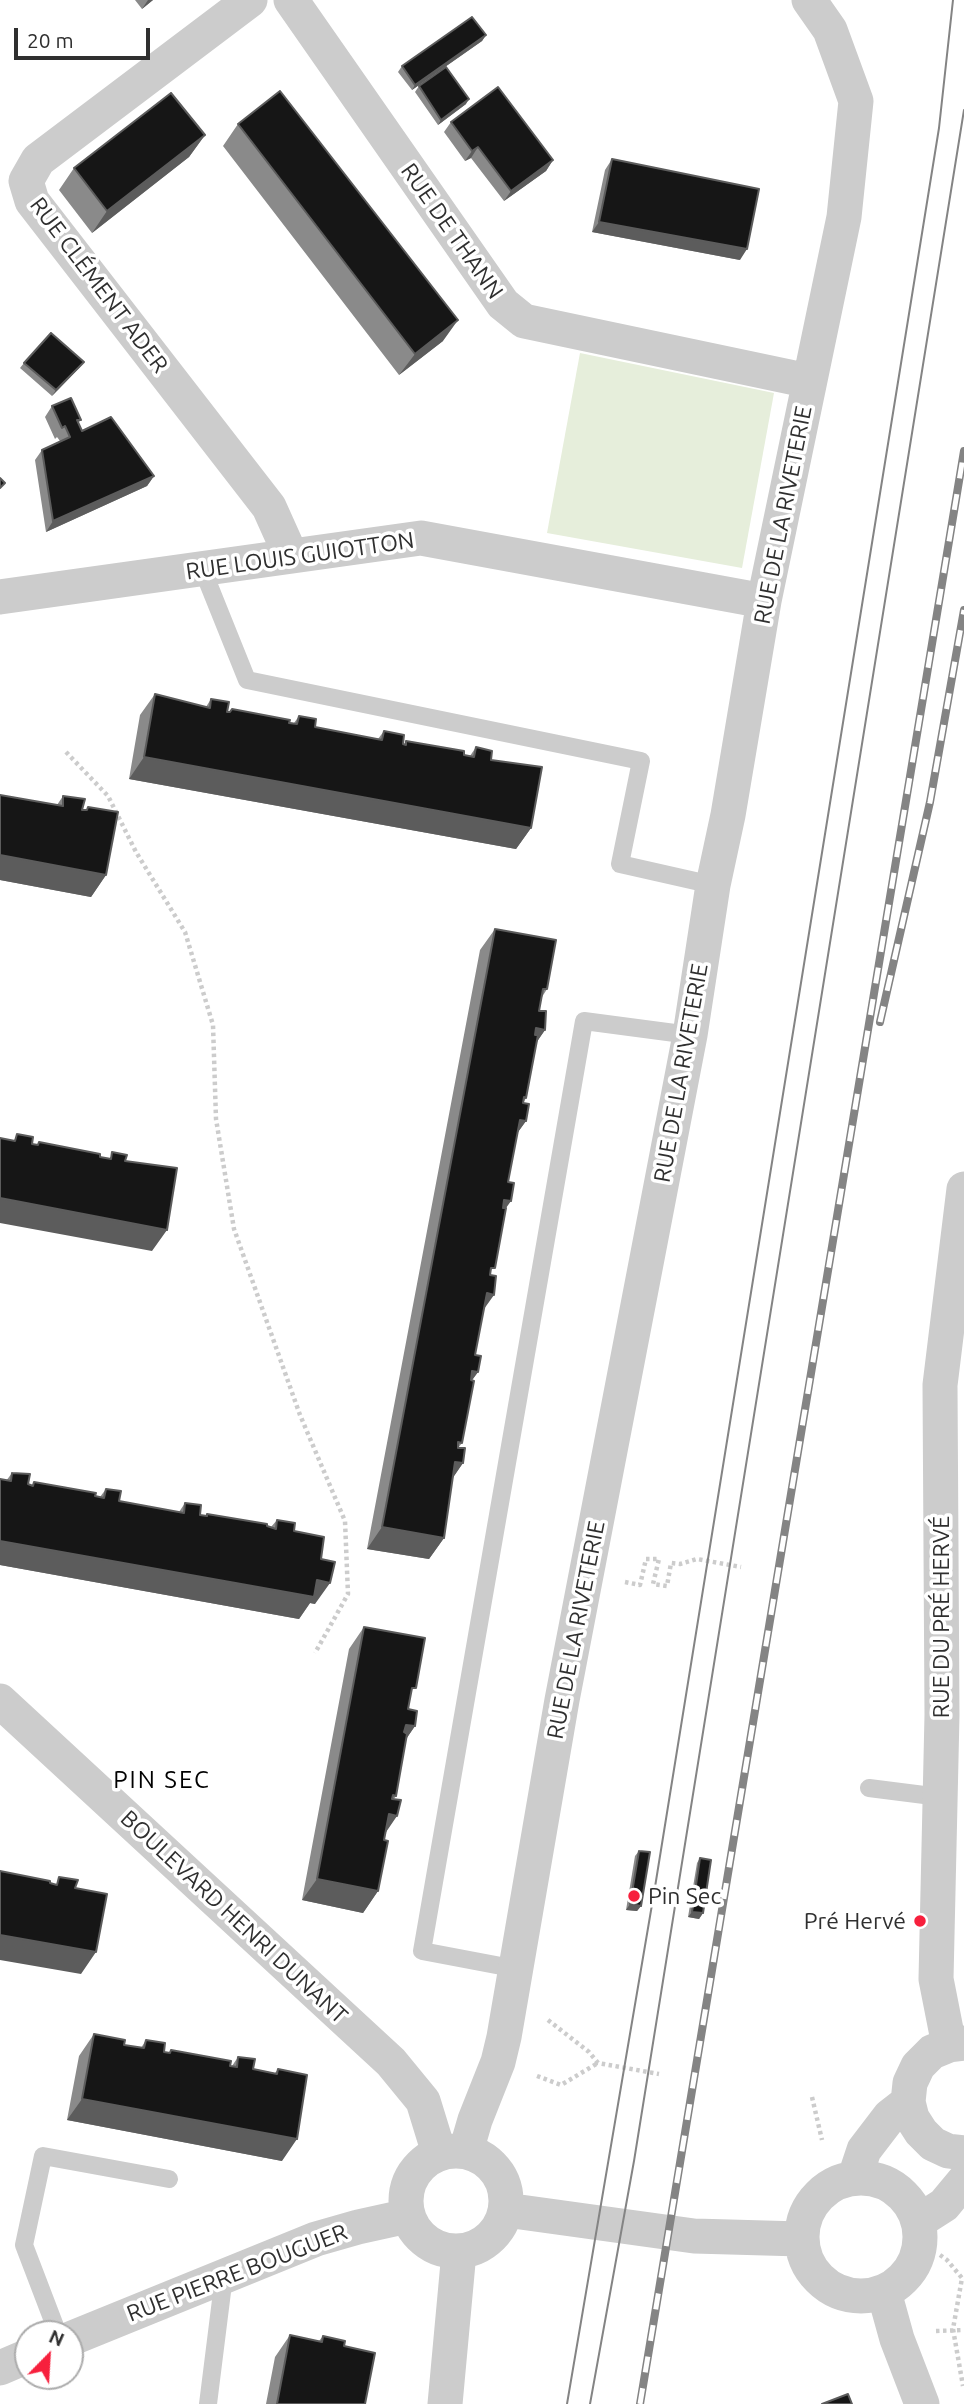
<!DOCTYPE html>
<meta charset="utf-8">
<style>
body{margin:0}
#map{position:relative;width:964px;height:2404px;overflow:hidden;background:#fff;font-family:Ubuntu,sans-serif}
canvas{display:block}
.north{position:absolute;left:14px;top:2320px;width:70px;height:70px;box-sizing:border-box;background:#fff;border:2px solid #acacac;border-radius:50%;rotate:24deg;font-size:19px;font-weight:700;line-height:28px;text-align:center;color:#2f2f2f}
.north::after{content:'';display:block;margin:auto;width:24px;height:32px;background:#f7203d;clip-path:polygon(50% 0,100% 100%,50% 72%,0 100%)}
.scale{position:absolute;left:14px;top:28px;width:136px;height:32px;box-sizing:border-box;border:4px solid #2f2f2f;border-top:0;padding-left:9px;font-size:21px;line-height:24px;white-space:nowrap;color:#2f2f2f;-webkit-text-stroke:5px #fff;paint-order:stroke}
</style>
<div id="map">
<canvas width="964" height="2404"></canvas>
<div class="north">N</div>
<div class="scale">20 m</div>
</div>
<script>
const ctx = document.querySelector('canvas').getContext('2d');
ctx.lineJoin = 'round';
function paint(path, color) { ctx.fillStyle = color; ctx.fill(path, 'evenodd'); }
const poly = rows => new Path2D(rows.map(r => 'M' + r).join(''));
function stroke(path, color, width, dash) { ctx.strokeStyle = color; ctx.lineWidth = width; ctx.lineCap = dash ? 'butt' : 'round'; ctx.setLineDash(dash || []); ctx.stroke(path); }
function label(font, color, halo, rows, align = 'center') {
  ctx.font = font + ' Ubuntu,sans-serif'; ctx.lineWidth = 7; ctx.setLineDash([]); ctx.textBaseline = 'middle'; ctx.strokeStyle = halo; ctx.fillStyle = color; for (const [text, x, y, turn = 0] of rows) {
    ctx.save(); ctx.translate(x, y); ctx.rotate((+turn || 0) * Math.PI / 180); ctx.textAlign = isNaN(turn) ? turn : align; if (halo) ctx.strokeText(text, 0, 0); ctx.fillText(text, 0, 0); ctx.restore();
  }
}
paint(poly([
 [580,353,774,393,742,568,547,533]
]), '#e6eedb');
stroke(poly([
 [66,752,108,796,136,852,185,932,213,1025,216,1119,234,1229,300,1415,345,1521,348,1594,315,1653],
 [625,1582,640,1585,646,1559,659,1559,653,1584,667,1586,671,1563,680,1564,697,1559,741,1567],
 [548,2020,589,2052,598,2063,659,2074],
 [537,2076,561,2085,598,2063],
 [812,2097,822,2140],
 [940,2255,947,2260,962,2278,953,2329,963,2386],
 [936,2331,964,2330]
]), '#ccc', 4.5, [3.5, 3.5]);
stroke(poly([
 [202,568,247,680,641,761,620,864,713,885],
 [869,1788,940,1797],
 [517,1969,422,1951,584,1021,690,1035],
 [58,2334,24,2245,43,2156,169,2179],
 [208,2404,224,2276]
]), '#ccc', 18);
stroke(poly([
 [250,0,38,160,26,181,32,201,269,507,291,556],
 [291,0,503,304,524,321,809,381],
 [0,597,421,538,764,601],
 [0,1701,391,2062,423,2101,439,2153],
 [964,2043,949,2045,932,2052,918,2066,910,2083,908,2102,912,2118,921,2132,933,2144,948,2151,964,2153],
 [949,2045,936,1979,942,1715,940,1385,964,1189],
 '406 2201a50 50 0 1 1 100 0a50 50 0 1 1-100 0Z',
 [466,2151,475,2120,498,2062,504,2037,562,1700,690,1035,713,885,728,815,764,601,844,217,856,101,830,30,809,0],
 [855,2177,864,2150,890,2116,908,2102],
 '802 2237a59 59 0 1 1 118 0a59 59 0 1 1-118 0Z',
 [506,2210,694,2236,801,2239],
 [919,2221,944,2205,964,2181],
 [884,2292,897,2339,922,2404],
 [70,2339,316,2239,358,2227,408,2216],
 [0,2368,28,2356],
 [445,2404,459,2252]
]), '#ccc', 35);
stroke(poly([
 [567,2404,655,1887,939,128,953,0],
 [590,2404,634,2161,964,110]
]), '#848484', 2);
const rail = poly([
 [880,1022,930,802,964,610],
 [640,2404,964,451]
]);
stroke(rail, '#848484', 8);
stroke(rail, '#fff', 5, [16]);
paint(poly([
 [135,0,153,0,142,9],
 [486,35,482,41,412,90,398,72,402,66],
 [419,86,466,104,438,125,415,92],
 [451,122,553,160,546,171,504,201,471,158,465,161,444,132],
 [238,124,443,341,399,375,223,146],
 [205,135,189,157,92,233,59,190,74,168],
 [612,159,740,260,592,232,605,170],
 [24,363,80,367,52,396,20,368],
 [52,406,81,420,78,423,82,431,154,476,147,486,46,532,35,460,42,450,60,441,57,437,55,439,45,417],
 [155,694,206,707,211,699,227,712,229,712,232,709,294,723,299,716,315,727,378,739,384,731,403,744,404,744,406,741,470,756,476,747,491,760,531,828,516,849,129,779,140,715],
 [0,795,57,805,63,796,82,810,86,810,88,807,106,875,91,897,0,880],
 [495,929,547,989,542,997,539,1011,545,1030,537,1041,526,1098,523,1103,526,1121,517,1133,508,1182,506,1208,490,1275,475,1355,478,1372,472,1380,462,1443,458,1448,463,1463,453,1477,444,1538,429,1559,367,1549,480,950],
 [12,1473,28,1484,32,1485,34,1482,100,1497,106,1489,119,1501,179,1512,185,1503,200,1515,206,1516,207,1514,271,1527,277,1520,294,1531,321,1559,315,1604,310,1603,299,1619,0,1565,0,1479,6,1481],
 [364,1627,411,1694,408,1709,415,1726,406,1739,396,1796,394,1799,385,1834,378,1891,363,1913,302,1900,349,1649],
 [639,1851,641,1906,637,1911,626,1910,635,1856],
 [700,1858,703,1913,699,1919,688,1917,697,1863],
 [94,2034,124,2045,141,2048,146,2040,164,2052,169,2053,171,2050,230,2066,232,2066,238,2057,253,2069,275,2073,278,2069,282,2161,67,2120,79,2056],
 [290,2335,319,2341,323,2336,344,2346,365,2404,266,2404,275,2357]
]), '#8a8a8a');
paint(poly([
 [148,0,153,0,142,9],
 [486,35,482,41,412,90,415,85],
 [469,99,466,104,438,125,441,120],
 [205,135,189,157,92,233,107,211],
 [478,147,471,158,465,161,472,151],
 [553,160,546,171,504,201,511,191],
 [599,222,747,249,740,260,592,232],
 [458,320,443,341,399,375,415,354],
 [84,362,80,367,52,396,56,390],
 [154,476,147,486,46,532,53,521],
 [144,757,531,828,516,849,129,779],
 [0,855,106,875,91,897,0,880],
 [536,1028,545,1030,530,1052],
 [520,1120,526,1121,511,1142],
 [0,1198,167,1230,152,1251,0,1223],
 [504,1200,511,1201,496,1222],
 [487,1293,494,1295,479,1316],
 [472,1371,478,1372,462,1394],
 [455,1462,463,1463,448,1485],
 [382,1527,444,1538,429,1559,367,1549],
 [0,1541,317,1580,330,1583,315,1604,310,1603,299,1619,0,1565],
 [406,1725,415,1726,400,1748],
 [389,1814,397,1816,382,1838],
 [317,1879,378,1891,363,1913,302,1900],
 [630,1904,641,1906,637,1911,626,1910],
 [692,1912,703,1913,699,1919,688,1917],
 [0,1935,96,1952,81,1974,0,1960],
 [82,2099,297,2139,282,2161,67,2120]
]), '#5c5c5c');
const building = poly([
 [472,17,486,35,415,85,402,66,472,17],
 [446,67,469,99,441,120,419,86,446,67],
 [498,87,553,160,511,191,478,147,472,151,451,122,498,87],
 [280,91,458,320,415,354,238,124,280,91],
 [171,93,205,135,107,211,74,168,171,93],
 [612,159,759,189,747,249,599,222,612,159],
 [51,333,84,362,56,390,24,363,51,333],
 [71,398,81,420,77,420,82,431,111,417,154,476,53,521,42,450,70,437,65,426,62,428,52,406,71,398],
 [0,478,5,483,0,488,0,478],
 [155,694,210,708,211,699,229,702,227,712,230,712,232,709,290,720,289,723,297,724,299,716,316,719,315,727,382,740,384,731,404,735,403,744,406,745,406,741,464,751,464,755,474,757,476,747,492,751,491,760,542,767,531,828,144,757,155,694],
 [0,795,63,806,63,796,85,799,82,810,87,810,88,807,118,812,106,875,0,855,0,795],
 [495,929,556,940,547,989,543,989,539,1011,546,1011,545,1030,536,1028,535,1035,538,1035,526,1098,524,1097,523,1103,529,1104,526,1121,520,1120,508,1182,514,1183,511,1201,504,1200,503,1208,506,1208,495,1268,491,1268,490,1275,496,1276,494,1295,487,1293,475,1355,481,1356,478,1372,472,1371,471,1380,474,1381,462,1443,458,1442,458,1448,465,1448,463,1463,455,1462,444,1538,382,1527,495,929],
 [17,1134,33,1137,32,1144,38,1145,39,1142,100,1154,100,1157,111,1159,112,1152,127,1155,125,1161,177,1168,167,1230,0,1198,0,1138,15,1141,17,1134],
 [12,1473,30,1474,28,1484,33,1486,34,1482,96,1493,95,1496,104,1498,106,1489,121,1491,119,1501,184,1513,185,1503,201,1505,200,1515,207,1516,207,1514,267,1524,267,1526,276,1529,277,1520,295,1523,294,1531,324,1537,321,1559,335,1562,330,1583,317,1580,314,1597,0,1541,0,1479,11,1481,12,1473],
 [364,1627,425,1638,416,1688,412,1688,408,1709,417,1711,415,1726,406,1725,404,1732,407,1734,396,1796,393,1795,392,1799,401,1800,397,1816,389,1814,384,1840,388,1841,378,1891,317,1879,364,1627],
 [639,1851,650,1852,641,1906,630,1904,639,1851],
 [700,1858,711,1860,703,1913,692,1912,700,1858],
 [0,1871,50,1881,50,1883,57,1885,59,1877,78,1880,75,1888,107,1894,96,1952,0,1935,0,1871],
 [94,2034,125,2040,124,2045,144,2048,146,2040,165,2043,164,2052,170,2053,171,2050,231,2061,230,2066,237,2067,238,2057,255,2059,253,2069,277,2074,278,2069,307,2075,297,2139,82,2099,94,2034],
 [290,2335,322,2342,323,2336,345,2341,344,2346,375,2353,365,2404,277,2404,290,2335],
 [848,2394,852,2404,822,2404,848,2394]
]);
paint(building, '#161616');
stroke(building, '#5c5c5c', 2);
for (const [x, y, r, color] of [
 [634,1896,7,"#f7203d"],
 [920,1921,7,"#f7203d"]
]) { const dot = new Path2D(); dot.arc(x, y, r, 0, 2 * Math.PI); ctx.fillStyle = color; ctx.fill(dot); stroke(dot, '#fff', 2.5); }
label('23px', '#2f2f2f', '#fff', [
 ["RUE DE THANN",452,231,55],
 ["RUE CLÉMENT ADER",99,285,53],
 ["RUE DE LA RIVETERIE",783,515,-79],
 ["RUE LOUIS GUIOTTON",300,556,-8],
 ["RUE DE LA RIVETERIE",681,1073,-80],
 ["RUE DU PRÉ HERVÉ",941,1617,-90],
 ["RUE DE LA RIVETERIE",576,1630,-79],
 ["BOULEVARD HENRI DUNANT",234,1917,43],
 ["RUE PIERRE BOUGUER",237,2273,-21]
]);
label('23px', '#2f2f2f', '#fff', [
 ["Pin Sec",648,1896],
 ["Pré Hervé",906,1921,"right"]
], 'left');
ctx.letterSpacing = '2px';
label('24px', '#000', '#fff', [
 ["PIN SEC",162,1780]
]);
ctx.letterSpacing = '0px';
</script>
